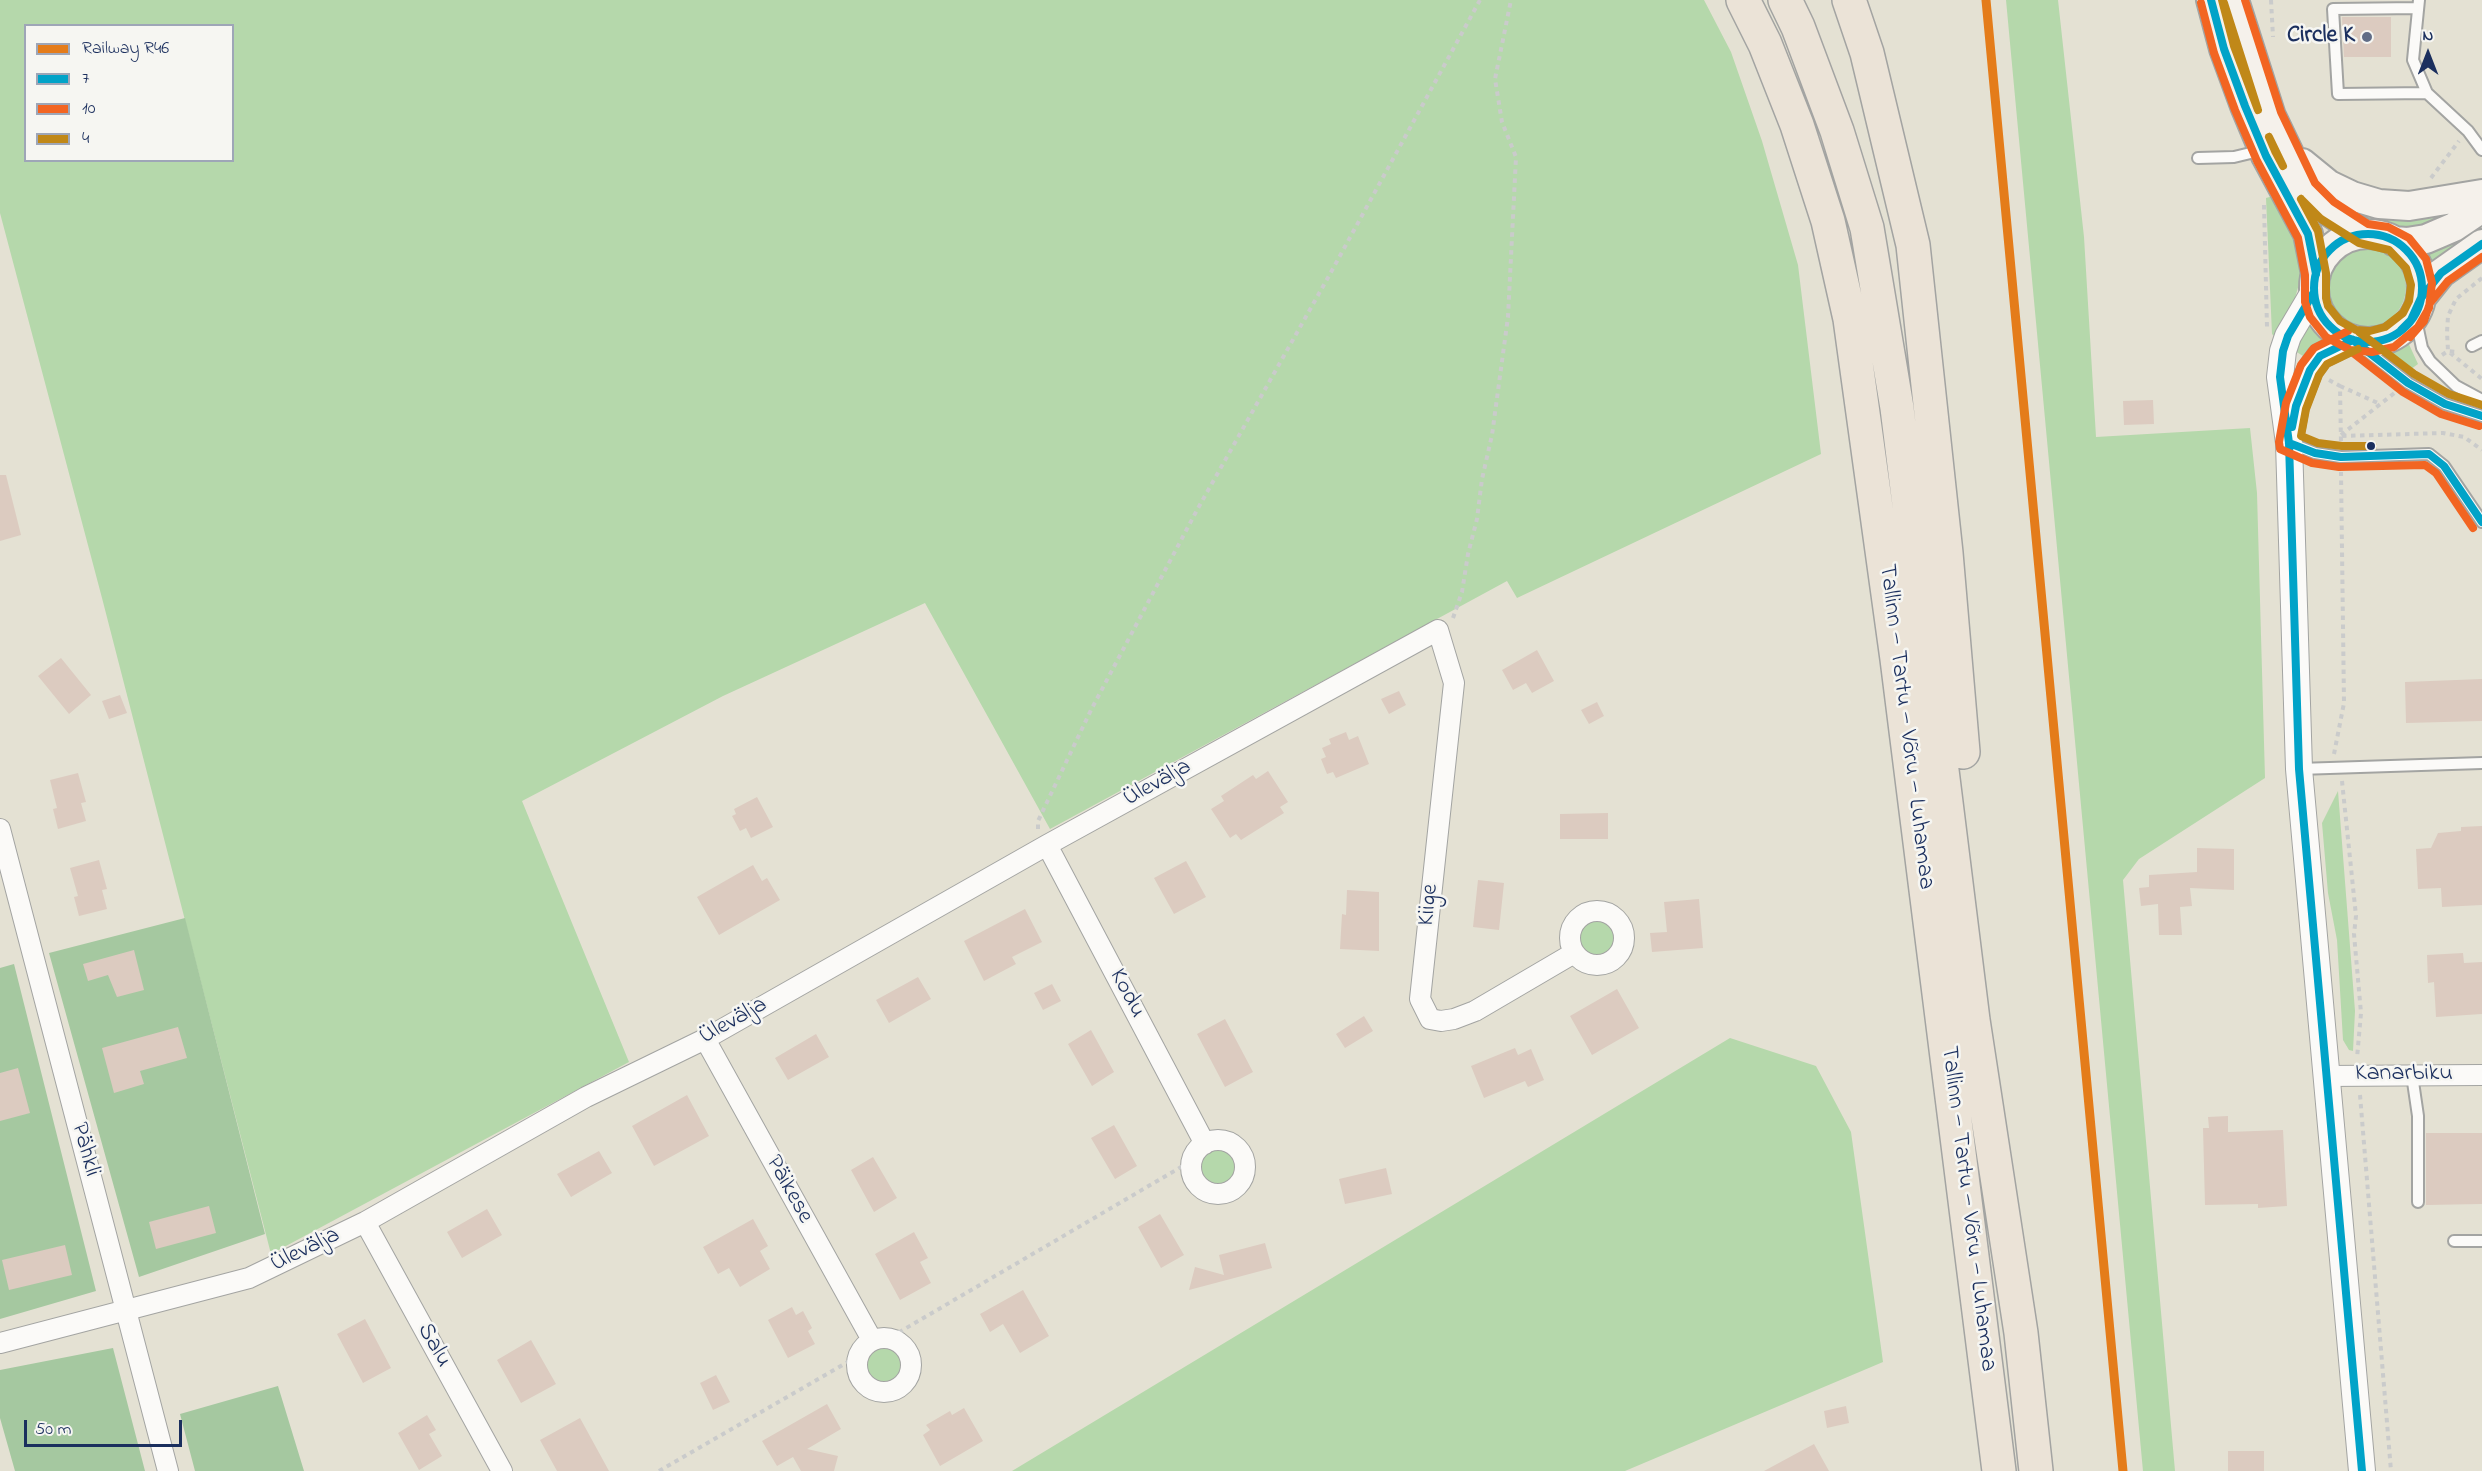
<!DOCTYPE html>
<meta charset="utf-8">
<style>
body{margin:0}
#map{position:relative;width:2482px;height:1471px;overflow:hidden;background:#e4e1d3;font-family:"Indie Flower",sans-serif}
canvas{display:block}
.legend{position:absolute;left:24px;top:24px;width:210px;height:138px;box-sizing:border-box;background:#f6f6f2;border:2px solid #9ea6b7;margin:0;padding:8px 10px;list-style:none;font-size:18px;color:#1b2f5e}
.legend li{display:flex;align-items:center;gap:12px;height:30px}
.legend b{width:30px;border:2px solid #9ea6b7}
.north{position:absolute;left:2398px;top:24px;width:60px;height:60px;-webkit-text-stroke:4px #f6f6f2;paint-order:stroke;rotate:0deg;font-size:16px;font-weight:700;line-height:24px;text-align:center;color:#1b2f5e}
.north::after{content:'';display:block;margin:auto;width:21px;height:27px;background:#1b2f5e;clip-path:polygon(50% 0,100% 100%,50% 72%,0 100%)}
.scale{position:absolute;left:24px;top:1420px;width:158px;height:27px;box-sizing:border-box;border:3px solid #1b2f5e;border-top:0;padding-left:8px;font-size:18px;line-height:21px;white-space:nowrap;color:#1b2f5e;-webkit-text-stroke:4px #f6f6f2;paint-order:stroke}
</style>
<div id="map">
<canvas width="2482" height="1471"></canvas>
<ul class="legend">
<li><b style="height:8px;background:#e47c1a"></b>Railway R46</li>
<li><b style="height:8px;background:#01a3c8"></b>7</li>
<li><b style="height:8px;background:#f26522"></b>10</li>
<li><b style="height:8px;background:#c08818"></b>4</li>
</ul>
<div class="north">N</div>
<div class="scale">50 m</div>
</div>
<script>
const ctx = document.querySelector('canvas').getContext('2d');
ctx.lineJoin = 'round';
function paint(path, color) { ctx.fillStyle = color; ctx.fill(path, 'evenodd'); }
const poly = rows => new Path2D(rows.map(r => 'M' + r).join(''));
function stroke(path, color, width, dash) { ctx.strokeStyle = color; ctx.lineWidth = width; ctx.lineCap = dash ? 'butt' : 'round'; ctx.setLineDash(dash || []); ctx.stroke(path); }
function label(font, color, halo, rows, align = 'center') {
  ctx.font = font + ' "Indie Flower",sans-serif'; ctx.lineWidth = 5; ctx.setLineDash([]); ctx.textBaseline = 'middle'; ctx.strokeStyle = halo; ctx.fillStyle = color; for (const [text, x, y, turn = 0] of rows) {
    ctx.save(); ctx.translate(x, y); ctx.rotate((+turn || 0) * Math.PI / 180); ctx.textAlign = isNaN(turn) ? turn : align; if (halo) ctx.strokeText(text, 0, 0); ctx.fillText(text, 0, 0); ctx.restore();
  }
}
paint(poly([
 [0,0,1704,0,1731,52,1762,141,1798,265,1821,454,1517,598,1507,581,1050,829,925,603,723,696,522,801,629,1062,271,1254,102,598,0,213],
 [26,26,232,26,232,160,26,160],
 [2006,0,2058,0,2084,237,2096,437,2250,428,2257,493,2265,778,2139,859,2123,880,2175,1471,2143,1471],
 [2273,196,2303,252,2301,277,2295,298,2277,339,2272,334,2266,198],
 [2354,207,2439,210,2445,220,2428,229,2398,230,2352,214],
 [2452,235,2457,243,2430,266,2421,251],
 '2326 287a40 40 0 1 1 80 0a40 40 0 1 1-80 0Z',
 [2305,321,2324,339,2306,358,2292,349],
 [2407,340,2418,364,2407,372,2387,354,2385,350],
 [2338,791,2355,1011,2353,1051,2349,1050,2343,1040,2337,940,2328,893,2322,823],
 '1580 938a17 17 0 1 1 34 0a17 17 0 1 1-34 0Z',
 [1730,1038,1816,1066,1851,1132,1883,1362,1625,1471,1012,1471],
 '1200 1168a18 18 0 1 1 36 0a18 18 0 1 1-36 0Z',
 '867 1366a18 18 0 1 1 36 0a18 18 0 1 1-36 0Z'
]), '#b5d8ab');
paint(poly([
 [185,918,265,1234,139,1277,49,953],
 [14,964,96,1291,0,1319,0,968],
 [113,1348,145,1471,15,1471,0,1418,0,1370],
 [278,1386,304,1471,195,1471,180,1414]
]), '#a5c8a0');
paint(poly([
 [2342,17,2391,17,2391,57,2344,57],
 [2153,400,2154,424,2124,425,2123,401],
 [0,475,6,475,21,535,0,541],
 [1537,650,1554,681,1532,693,1526,683,1513,690,1502,670],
 [61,658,91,695,69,714,38,676],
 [2482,679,2482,721,2406,723,2405,682],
 [1399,691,1406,705,1389,714,1381,699],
 [120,695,127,713,109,719,102,701],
 [1597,702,1604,716,1589,724,1581,710],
 [1346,732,1349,740,1358,736,1369,764,1336,778,1333,772,1327,774,1321,759,1326,757,1322,748,1331,744,1329,739],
 [1268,771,1288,802,1280,807,1284,813,1241,840,1236,834,1230,838,1211,809,1224,801,1221,796,1253,775,1256,779],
 [78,773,86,802,81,803,86,821,58,829,53,809,57,808,50,780],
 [757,797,773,827,751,838,746,828,740,831,732,816,736,814,734,809],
 [1608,813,1608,839,1560,839,1560,814],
 [2482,826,2482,905,2442,907,2441,888,2418,889,2416,849,2431,848,2438,833,2461,831,2461,827],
 [2197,848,2234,849,2234,890,2190,888,2192,906,2180,907,2182,935,2159,935,2158,904,2141,906,2139,888,2149,887,2149,875,2197,872],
 [99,860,107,889,102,890,107,909,79,916,74,897,78,896,70,868],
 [1186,861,1206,897,1174,914,1154,878],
 [753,865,762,881,767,878,780,900,719,935,697,897],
 [1478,880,1504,883,1499,930,1473,927],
 [1347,890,1379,892,1379,951,1340,949,1342,914,1346,915],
 [1699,899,1703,948,1652,952,1650,933,1667,932,1664,902],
 [1025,909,1042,942,1012,957,1016,964,984,981,964,941],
 [134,950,144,990,117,997,108,975,88,981,83,964],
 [2463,953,2464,963,2482,962,2482,1014,2436,1017,2434,982,2428,983,2427,955],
 [918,977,931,999,889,1023,876,1000],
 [1052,984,1061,1001,1043,1010,1034,993],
 [1617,989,1639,1028,1592,1055,1570,1016],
 [1364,1016,1373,1031,1345,1048,1336,1034],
 [1225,1019,1253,1072,1225,1087,1197,1034],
 [178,1027,187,1058,140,1071,144,1084,114,1093,102,1048],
 [1091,1030,1114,1072,1092,1086,1068,1044],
 [816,1034,829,1057,788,1080,775,1058],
 [1515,1048,1518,1055,1531,1049,1544,1080,1528,1087,1525,1081,1484,1098,1471,1066],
 [18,1068,30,1113,0,1121,0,1073],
 [687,1095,709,1136,654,1166,632,1126],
 [2228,1116,2228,1132,2283,1130,2287,1206,2258,1208,2258,1204,2205,1205,2203,1128,2209,1128,2208,1117],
 [1114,1125,1137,1166,1115,1179,1091,1138],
 [2426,1133,2482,1133,2482,1204,2426,1205],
 [599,1151,612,1173,571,1197,557,1174],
 [873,1157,897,1198,874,1212,851,1170],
 [1386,1168,1392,1194,1345,1204,1339,1179],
 [209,1206,216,1233,156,1249,149,1222],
 [487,1209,502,1235,462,1258,447,1232],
 [1160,1214,1184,1255,1161,1268,1138,1227],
 [753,1219,768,1246,760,1251,770,1269,740,1287,729,1268,718,1274,703,1247],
 [914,1232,928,1258,920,1262,931,1283,900,1300,875,1254],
 [1265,1243,1272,1268,1189,1290,1195,1267,1224,1275,1219,1255],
 [65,1245,72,1275,9,1290,2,1260],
 [1023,1290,1049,1336,1020,1353,1003,1324,990,1332,980,1314],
 [792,1307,796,1315,803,1311,812,1328,808,1331,815,1344,788,1358,768,1320],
 [365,1319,391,1368,363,1383,337,1334],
 [531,1340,556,1384,521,1403,497,1360],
 [716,1375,730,1402,713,1410,700,1383],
 [827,1404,841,1429,807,1449,838,1456,834,1471,801,1471,793,1457,777,1466,762,1441],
 [1846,1406,1849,1423,1827,1428,1824,1411],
 [964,1408,983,1441,940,1466,923,1435,930,1430,926,1425,950,1411,952,1415],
 [427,1415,436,1430,429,1434,442,1456,419,1470,398,1433],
 [580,1418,609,1471,557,1471,540,1440],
 [1814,1444,1829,1471,1764,1471],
 [2228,1451,2264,1451,2264,1471,2228,1471]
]), '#dccbc0');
const service = poly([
 [2419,0,2413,60,2427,93,2468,131,2482,150],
 [2418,8,2333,9,2338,94,2427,93],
 [2198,158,2234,157,2263,150],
 [2415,315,2422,348,2430,361,2456,386,2482,400],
 [2353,340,2408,383,2445,404,2482,416],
 [2472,346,2482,341],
 [2290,443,2315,453,2341,457,2429,454,2444,466,2482,522],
 [2299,769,2482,763],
 [2412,1075,2418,1116,2418,1202],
 [2454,1241,2482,1241]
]);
const minor = poly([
 [0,829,168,1471],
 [1047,845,1205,1144],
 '1570 938a27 27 0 1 1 54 0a27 27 0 1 1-54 0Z',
 [705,1039,872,1340],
 [2325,1076,2482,1075],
 '1191 1167a27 27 0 1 1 54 0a27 27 0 1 1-54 0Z',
 [365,1222,502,1471],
 '857 1365a27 27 0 1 1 54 0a27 27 0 1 1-54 0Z',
 [0,1343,249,1278,365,1222,586,1097,705,1039,1047,845,1438,630,1454,683,1420,999,1430,1019,1441,1021,1454,1019,1475,1011,1574,953]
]);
const tertiary = poly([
 [2314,292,2288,336,2283,351,2280,377,2289,443,2299,769,2362,1471],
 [2292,428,2296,406,2310,370,2320,356,2353,340]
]);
const secondary = poly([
 [2211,0,2224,49,2245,106,2266,156,2308,234,2316,274],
 [2234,0,2271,116,2306,189,2327,210,2364,234],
 [2302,163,2329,185,2352,196,2379,204,2409,206,2482,194],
 '2314 288a54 54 0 1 1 108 0a54 54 0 1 1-108 0Z',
 [2394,241,2407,242,2426,239,2454,227,2482,208],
 [2421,298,2441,273,2482,244]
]);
const trunk = poly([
 [1743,0,1765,44,1797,125,1828,221,1850,319,1897,659,1999,1471],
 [1785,0,1798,27,1837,131,1867,228,1897,408,1973,1020,2021,1333,2036,1471],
 [1849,0,1867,53,1913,245,1946,553,1963,752]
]);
stroke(service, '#a3a4a2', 14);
stroke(minor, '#a3a4a2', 22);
stroke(tertiary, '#a3a4a2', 28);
stroke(secondary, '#a3a4a2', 32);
stroke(trunk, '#a3a4a2', 36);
stroke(poly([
 [2271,0,2273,37],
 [2431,178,2459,141],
 [2264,205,2267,327],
 [2482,278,2456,299,2448,316,2447,332,2448,351,2482,379],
 [2442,355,2448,351,2458,352],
 [2329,380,2340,386,2341,443],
 [2340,386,2380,404],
 [2341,435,2397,391],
 [2342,436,2443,433,2464,437,2482,450],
 [1453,618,1462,592,1468,554,1477,519,1482,479,1492,435,1508,317,1516,157,1502,122,1495,79,1511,0],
 [2334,754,2344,703,2341,472],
 [2342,781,2356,916,2354,934,2361,1013,2357,1058],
 [1038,829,1038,821,1091,710,1197,510,1330,274,1480,0],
 [2360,1095,2391,1471],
 [891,1337,1193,1160],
 [659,1471,858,1356]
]), '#cacbcb', 4, [4.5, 4.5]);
stroke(service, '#fbfaf8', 10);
stroke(minor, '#fbfaf8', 20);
stroke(tertiary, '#fbfaf8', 26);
stroke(secondary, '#f5f1eb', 28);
stroke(trunk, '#ebe3d7', 33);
stroke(poly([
 [2211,0,2224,49,2245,106,2266,156,2308,234,2316,274],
 '2314 288a54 54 0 1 1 108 0a54 54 0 1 1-108 0Z',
 [2314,292,2288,336,2283,351,2280,377,2289,443,2299,769,2362,1471],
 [2401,330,2411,320,2421,298,2441,273,2482,244],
 [2353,340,2408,383,2445,404,2482,416],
 [2292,427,2296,406,2310,370,2320,356,2353,340],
 [2289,443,2315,453,2341,457,2429,454,2444,466,2482,522]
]), '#01a3c8', 8);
stroke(poly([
 [2201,3,2214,53,2235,110,2257,161,2298,238,2305,275,2305,302,2310,317,2326,337,2350,350,2372,352,2394,347,2418,327,2429,308,2432,283,2426,259,2409,238,2388,227,2368,224,2334,202,2315,183,2281,112,2245,0],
 [2348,331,2314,348,2301,365,2286,403,2279,442,2280,449,2312,463,2339,467,2425,465,2436,473,2473,528],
 [2410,337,2424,321,2430,303,2448,281,2482,257],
 [2347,348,2403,392,2441,414,2479,426]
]), '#f26522', 8);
stroke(poly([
 [2222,0,2234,46,2258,110,2224,3],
 [2269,137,2283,166,2275,151,2269,137],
 [2301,199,2321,219,2359,243,2389,250,2406,268,2411,285,2409,301,2403,313,2385,327,2370,331,2356,330,2340,321,2328,306,2326,298,2326,273,2318,231,2301,199],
 [2359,332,2414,374,2449,394,2482,405],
 [2358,349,2327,364,2319,375,2306,409,2301,436,2318,443,2342,446,2373,446]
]), '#c08818', 8);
stroke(poly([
 [1986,0,2123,1471]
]), '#e47c1a', 9);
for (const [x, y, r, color] of [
 [2367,37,6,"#616d87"],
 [2371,446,5,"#1b2f5e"]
]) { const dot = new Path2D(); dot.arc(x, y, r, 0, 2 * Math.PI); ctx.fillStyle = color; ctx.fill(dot); stroke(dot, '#f6f6f2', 2); }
label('bold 24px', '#1b2f5e', '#f6f6f2', [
 ["Circle K",2355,37]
], 'right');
label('24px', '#1b2f5e', '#f6f6f2', [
 ["Tallinn — Tartu — Võru — Luhamaa",1905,727,83],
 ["Ülevälja",1158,784,-29],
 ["Kiige",1430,905,-84],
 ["Kodu",1126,994,62],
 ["Ülevälja",734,1022,-29],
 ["Kanarbiku",2404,1075],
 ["Pähkli",84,1150,75],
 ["Päikese",788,1190,61],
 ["Tallinn — Tartu — Võru — Luhamaa",1967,1209,83],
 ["Ülevälja",306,1251,-26],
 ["Salu",433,1346,61]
]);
</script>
